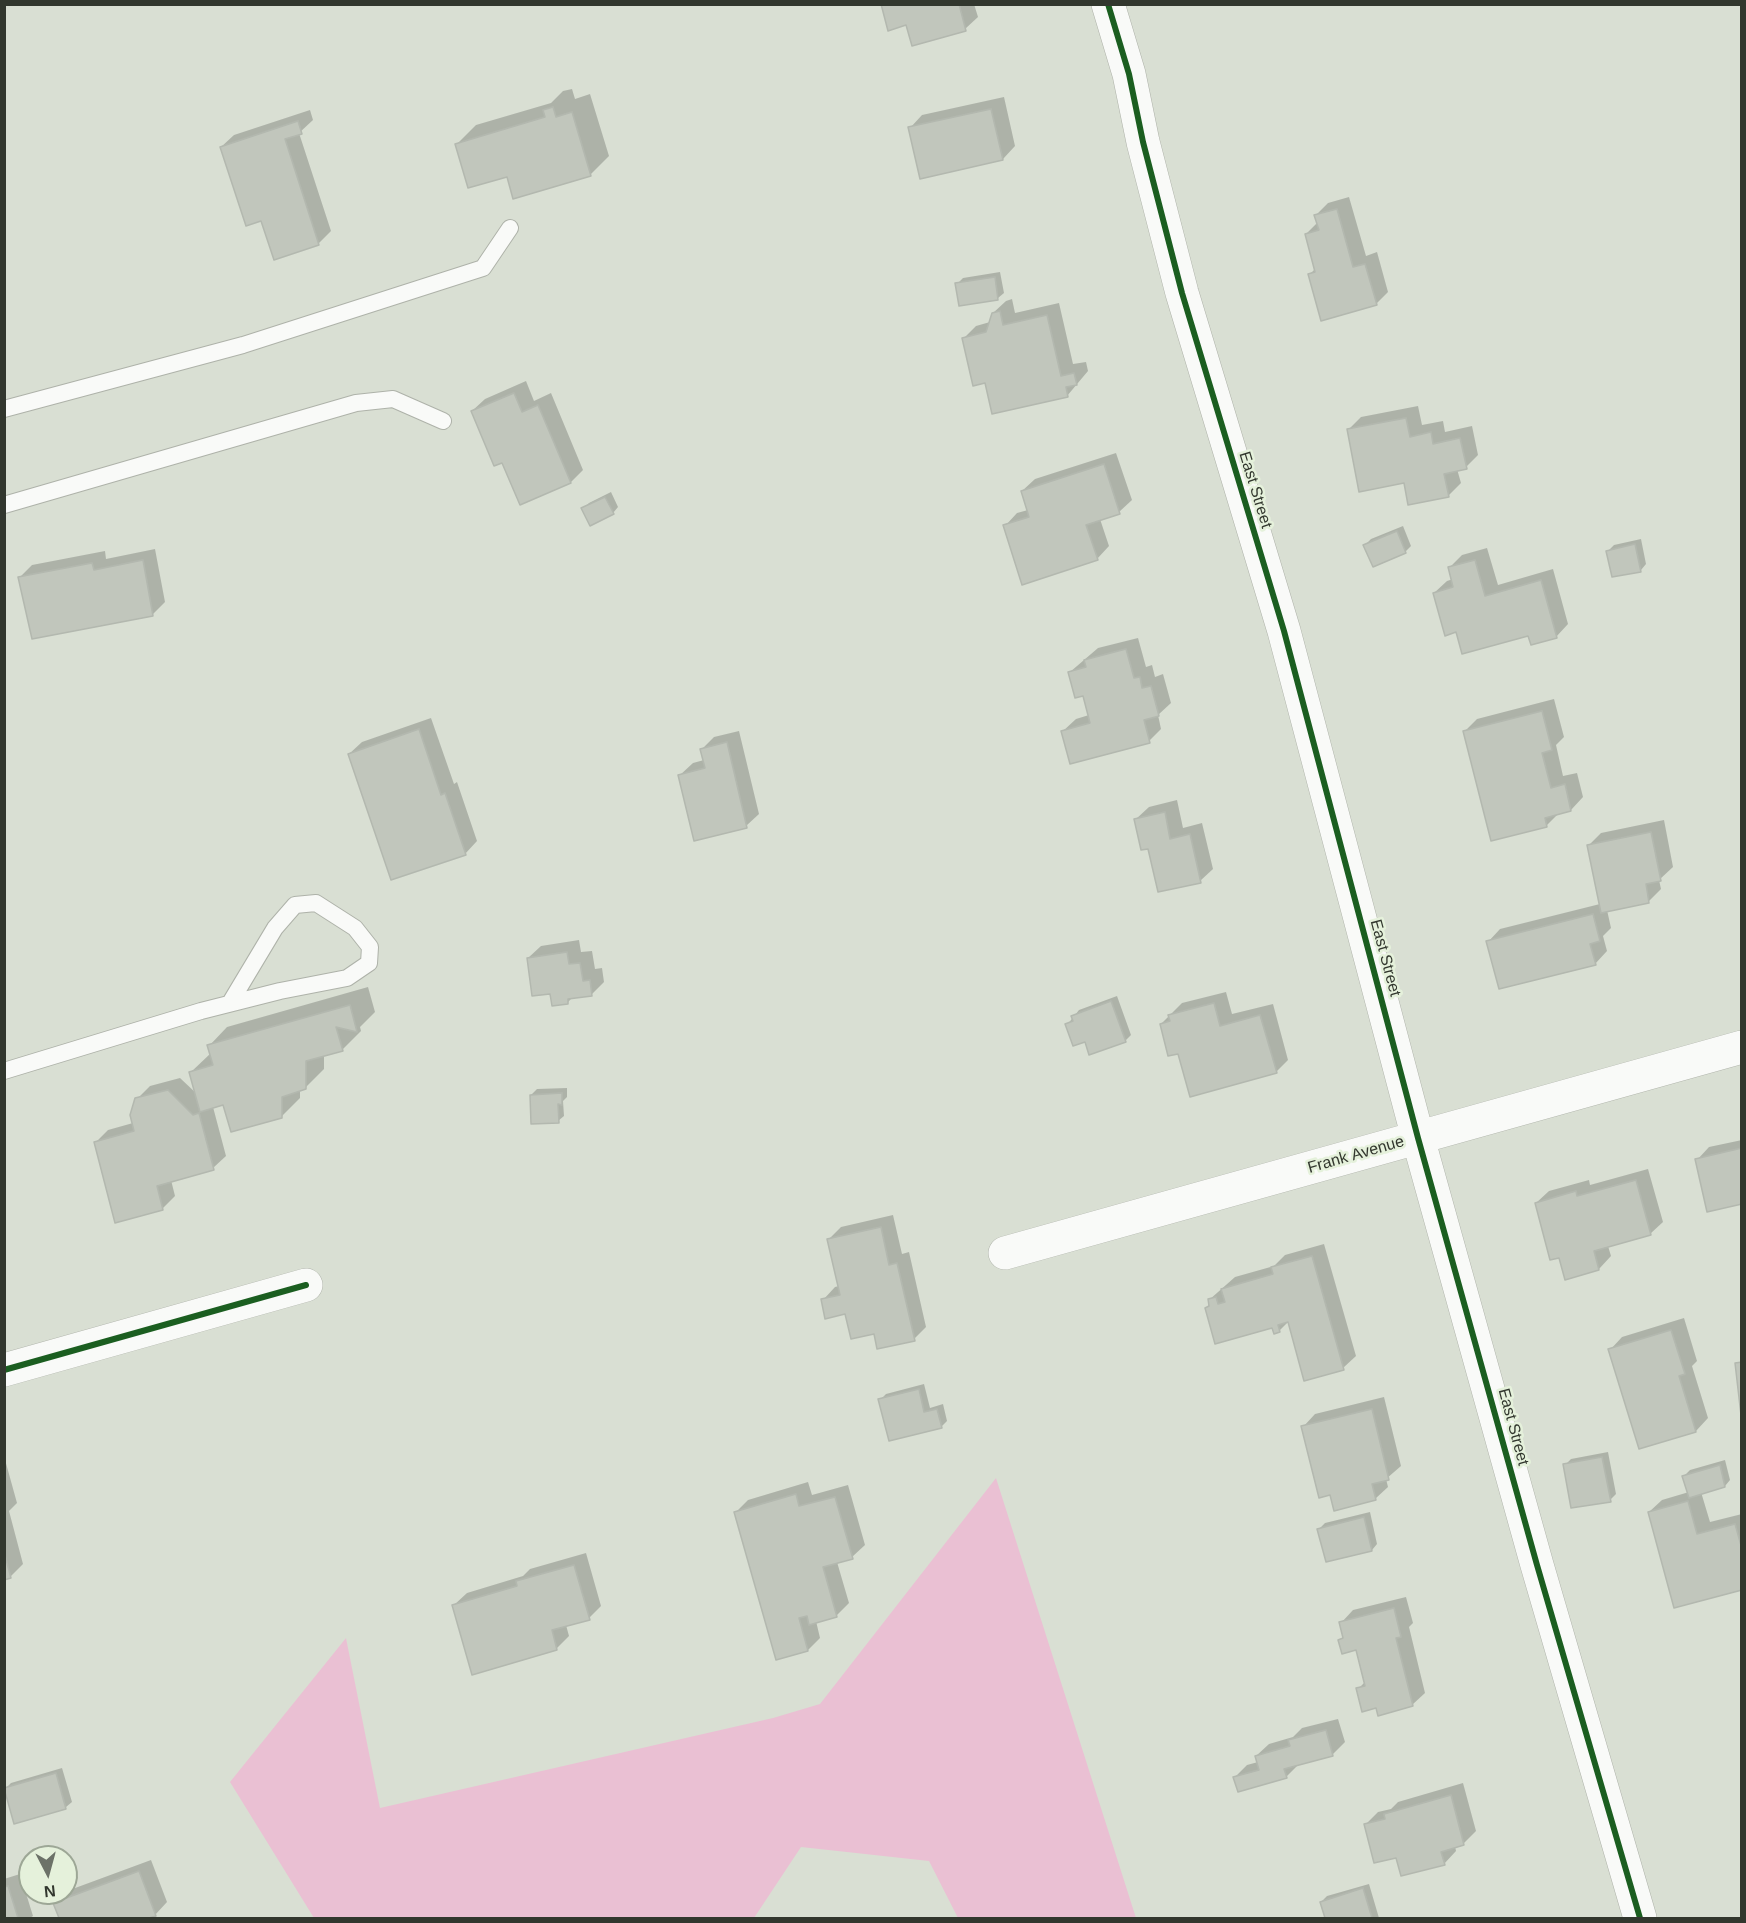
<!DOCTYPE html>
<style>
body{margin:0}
#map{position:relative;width:1746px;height:1923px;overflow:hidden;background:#d9dfd3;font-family:Helvetica,sans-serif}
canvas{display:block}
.frame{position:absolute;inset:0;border:6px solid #32372e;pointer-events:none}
.north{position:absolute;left:18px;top:1845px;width:60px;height:60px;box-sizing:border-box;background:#e5f1db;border:2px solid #9da796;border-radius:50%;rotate:174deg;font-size:16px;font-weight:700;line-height:24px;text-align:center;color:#32372e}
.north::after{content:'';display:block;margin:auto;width:21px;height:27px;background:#6c7268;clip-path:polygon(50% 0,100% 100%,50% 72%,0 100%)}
</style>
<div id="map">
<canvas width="1746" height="1923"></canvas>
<div class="frame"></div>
<div class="north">N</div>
</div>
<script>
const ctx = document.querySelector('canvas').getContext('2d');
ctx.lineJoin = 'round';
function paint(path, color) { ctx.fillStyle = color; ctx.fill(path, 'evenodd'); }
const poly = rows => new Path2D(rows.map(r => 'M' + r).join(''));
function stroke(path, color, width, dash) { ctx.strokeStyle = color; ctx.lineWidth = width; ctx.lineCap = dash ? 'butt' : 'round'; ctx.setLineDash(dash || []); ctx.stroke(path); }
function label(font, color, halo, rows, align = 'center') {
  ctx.font = font + ' Helvetica,sans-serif'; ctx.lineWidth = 5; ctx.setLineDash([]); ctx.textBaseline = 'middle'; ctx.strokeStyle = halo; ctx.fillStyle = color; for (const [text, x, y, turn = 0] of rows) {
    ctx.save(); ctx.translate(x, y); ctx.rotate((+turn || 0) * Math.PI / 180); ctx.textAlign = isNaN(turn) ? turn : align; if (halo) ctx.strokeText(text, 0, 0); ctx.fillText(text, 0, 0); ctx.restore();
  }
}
paint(poly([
 [996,1478,1136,1918,958,1918,929,1861,801,1847,754,1918,314,1918,230,1782,346,1638,380,1808,773,1718,820,1704]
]), '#eac0d3');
paint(poly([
 [882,4,974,4,978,17,965,29,907,24],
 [572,89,575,99,590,94,609,156,590,175,508,176,457,144,476,125,551,103,563,91],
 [1004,97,1015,146,1003,159,921,178,910,128,922,115],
 [310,110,313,120,299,133,331,231,318,244,262,219,221,147,234,135],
 [1349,197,1366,256,1377,252,1388,292,1376,304,1310,274,1315,269,1306,234,1318,222,1316,215,1328,203],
 [1000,272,1004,293,998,298,957,284,963,278],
 [1012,299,1015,313,1059,303,1073,364,1086,362,1088,371,1067,396,986,381,964,338,976,326,990,322,993,313,1006,301],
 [526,381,534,401,551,393,583,470,571,482,503,461,472,411,485,399],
 [1418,406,1422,425,1443,421,1445,432,1472,426,1478,455,1466,467,1457,469,1461,483,1448,496,1405,481,1348,430,1361,417],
 [1116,453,1132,500,1119,512,1100,519,1109,546,1097,559,1005,526,1017,513,1028,510,1022,491,1035,479],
 [611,492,618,507,613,513,583,509,589,503],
 [1403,526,1411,546,1405,552,1365,545,1371,539],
 [1641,539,1646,564,1641,570,1608,551,1614,545],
 [1487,548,1498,585,1553,569,1568,624,1556,637,1457,631,1434,593,1447,581,1453,579,1449,568,1462,555],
 [155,549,165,602,152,615,20,577,32,565,105,551,106,559],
 [1138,638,1146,667,1152,665,1155,677,1163,674,1171,703,1158,715,1161,729,1149,741,1063,731,1076,719,1089,715,1084,694,1070,672,1098,648],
 [1554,699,1564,737,1556,745,1563,776,1577,773,1583,797,1571,810,1559,813,1546,826,1464,732,1477,719],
 [431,718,454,784,457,782,477,841,465,854,349,754,362,742],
 [739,731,759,814,746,826,680,775,693,763,704,760,702,749,714,737],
 [1177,800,1183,828,1202,823,1213,869,1200,881,1149,847,1136,819,1149,807],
 [1664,820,1673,867,1659,880,1661,889,1649,901,1607,910,1611,928,1603,936,1607,951,1595,964,1488,942,1500,929,1600,904,1588,846,1601,833],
 [579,940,581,952,592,951,595,969,602,968,604,982,591,995,573,997,568,1002,551,993,528,958,541,946],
 [368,987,375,1012,360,1027,361,1031,342,1050,324,1055,324,1069,305,1088,300,1090,300,1098,281,1117,224,1104,213,1107,226,1156,213,1168,171,1180,175,1196,163,1208,116,1221,95,1143,108,1130,133,1123,137,1099,150,1086,180,1078,197,1094,191,1072,211,1053,209,1046,227,1027],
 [1226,992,1232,1014,1273,1004,1288,1060,1276,1072,1179,1052,1161,1024,1182,1003],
 [1117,996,1131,1035,1125,1041,1067,1025,1079,1010],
 [567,1088,567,1097,563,1101,564,1116,558,1121,531,1095,537,1089],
 [1742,1140,1742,1203,1697,1160,1709,1147],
 [1648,1169,1663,1222,1650,1234,1608,1246,1611,1256,1599,1269,1560,1256,1536,1203,1549,1191,1589,1180,1590,1185],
 [893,1215,902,1254,909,1252,926,1327,914,1339,875,1332,847,1312,823,1300,835,1287,839,1286,829,1239,841,1227],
 [1324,1244,1356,1356,1343,1368,1289,1321,1279,1331,1273,1326,1206,1308,1210,1304,1209,1300,1235,1277,1274,1266,1285,1255],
 [1684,1318,1697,1361,1692,1366,1708,1418,1696,1431,1610,1350,1622,1337],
 [924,1384,930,1408,943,1404,947,1421,941,1427,880,1400,886,1394],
 [1384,1397,1401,1466,1386,1479,1388,1487,1375,1499,1331,1493,1303,1427,1315,1414],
 [1608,1452,1616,1494,1610,1500,1565,1465,1571,1459],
 [4,1456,17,1503,9,1511,23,1564,11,1576,4,1578],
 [1725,1460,1730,1480,1725,1486,1701,1492,1710,1522,1742,1514,1742,1589,1649,1512,1662,1500,1689,1492,1684,1476,1690,1470],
 [808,1482,812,1495,848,1485,865,1545,852,1557,837,1562,849,1603,836,1616,816,1621,820,1638,808,1650,736,1512,748,1500],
 [1370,1512,1377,1544,1372,1550,1319,1529,1325,1523],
 [586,1553,601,1606,589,1618,566,1625,569,1636,557,1648,454,1605,467,1593,523,1576,530,1569],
 [1406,1597,1413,1623,1409,1627,1425,1693,1412,1705,1377,1707,1358,1689,1366,1681,1358,1649,1340,1640,1344,1636,1341,1623,1353,1610],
 [1338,1719,1345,1742,1332,1755,1299,1764,1286,1777,1235,1777,1247,1765,1258,1762,1256,1756,1269,1744,1293,1737,1302,1728],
 [62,1768,72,1802,66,1807,15,1822,5,1789,11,1783],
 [1463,1783,1476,1831,1463,1844,1455,1846,1456,1851,1444,1864,1398,1856,1366,1824,1378,1812,1391,1809,1398,1802],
 [151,1860,167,1902,155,1915,145,1918,60,1918,55,1903,67,1891],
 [20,1874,33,1916,30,1918,4,1918,4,1879],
 [1369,1884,1379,1918,1326,1918,1321,1902,1327,1896]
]), '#0003');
const building = poly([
 [881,4,959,4,966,31,912,46,906,25,888,31,881,4],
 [553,107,556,117,572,112,591,176,513,199,507,177,468,188,455,144,545,117,543,110,553,107],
 [991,109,1003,160,920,179,908,127,991,109],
 [298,121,302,134,285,139,319,245,274,260,261,221,246,226,220,147,298,121],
 [1337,209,1353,267,1365,264,1377,305,1321,321,1308,274,1315,272,1305,234,1319,230,1314,215,1337,209],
 [995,277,998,300,959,306,955,283,995,277],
 [1000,311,1003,325,1047,315,1061,376,1074,373,1077,385,1066,387,1068,397,992,414,985,383,973,386,962,338,986,332,992,313,1000,311],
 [514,393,522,412,538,405,571,483,520,505,502,463,494,466,471,411,514,393],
 [1406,418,1410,437,1431,432,1433,444,1460,438,1467,469,1444,474,1449,497,1408,505,1404,483,1359,492,1347,429,1406,418],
 [1104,464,1120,514,1086,525,1098,560,1022,585,1003,525,1029,517,1021,491,1104,464],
 [605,497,614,514,590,526,581,508,605,497],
 [1397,531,1406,553,1373,567,1363,545,1397,531],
 [1635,544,1641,572,1612,577,1606,551,1635,544],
 [143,560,153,616,32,639,18,577,92,563,94,570,143,560],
 [1475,560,1485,596,1541,580,1557,638,1531,645,1528,636,1462,654,1456,632,1445,636,1433,593,1453,587,1448,567,1475,560],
 [1126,649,1134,678,1140,677,1142,688,1151,686,1159,716,1144,720,1150,743,1070,764,1061,731,1090,723,1083,696,1075,698,1068,672,1086,667,1084,660,1126,649],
 [1542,711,1552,750,1542,753,1551,788,1565,784,1571,811,1545,818,1547,827,1491,841,1463,731,1542,711],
 [419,729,441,795,445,793,466,855,391,880,348,754,419,729],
 [727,742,747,828,694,841,678,775,705,768,700,749,727,742],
 [1165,812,1170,839,1190,834,1201,883,1158,892,1148,849,1141,850,1134,819,1165,812],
 [1651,832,1661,881,1646,884,1649,903,1601,913,1587,845,1651,832],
 [1593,914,1600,941,1590,944,1596,965,1499,989,1486,941,1593,914],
 [567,952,569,964,580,963,583,981,590,980,592,996,568,999,568,1004,552,1006,550,994,532,996,527,958,567,952],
 [1111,1001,1126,1042,1089,1055,1085,1042,1073,1046,1065,1024,1073,1021,1071,1016,1111,1001],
 [1214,1003,1220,1026,1260,1015,1277,1073,1190,1097,1178,1054,1168,1056,1160,1024,1170,1021,1168,1015,1214,1003],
 [350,1005,357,1032,336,1027,343,1051,306,1061,306,1089,282,1097,282,1118,231,1132,223,1105,200,1112,189,1072,213,1065,207,1045,350,1005],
 [168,1090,193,1115,199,1113,214,1170,157,1186,163,1210,115,1223,94,1142,134,1131,130,1115,135,1098,168,1090],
 [562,1093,562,1105,558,1104,559,1123,531,1124,530,1095,562,1093],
 [1742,1148,1742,1204,1707,1212,1695,1159,1742,1148],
 [1636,1180,1651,1235,1594,1251,1599,1270,1565,1280,1559,1258,1550,1260,1535,1203,1576,1191,1577,1196,1636,1180],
 [881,1227,889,1265,897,1263,915,1341,877,1349,874,1334,851,1339,845,1314,825,1319,821,1299,840,1295,827,1239,881,1227],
 [1312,1256,1344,1370,1304,1381,1288,1322,1278,1325,1280,1332,1274,1334,1272,1328,1215,1344,1205,1308,1209,1306,1208,1299,1216,1297,1218,1304,1225,1302,1221,1289,1273,1274,1271,1267,1312,1256],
 [1671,1330,1685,1374,1679,1376,1696,1432,1639,1449,1608,1349,1671,1330],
 [1742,1362,1742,1424,1735,1363,1742,1362],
 [919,1389,924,1412,937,1409,942,1428,889,1441,878,1399,919,1389],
 [1372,1409,1389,1480,1372,1484,1376,1500,1334,1511,1330,1495,1319,1498,1301,1426,1372,1409],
 [1602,1457,1611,1502,1571,1508,1563,1464,1602,1457],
 [1720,1465,1725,1487,1689,1498,1682,1476,1720,1465],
 [796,1494,799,1506,835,1497,853,1559,823,1567,837,1617,809,1625,807,1616,799,1618,808,1651,776,1660,734,1512,796,1494],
 [1688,1501,1697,1534,1735,1524,1742,1549,1742,1590,1674,1608,1648,1512,1688,1501],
 [1364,1517,1372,1551,1326,1562,1317,1529,1364,1517],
 [4,1552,11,1578,4,1580,4,1552],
 [574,1565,590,1620,552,1630,557,1650,472,1675,452,1605,517,1586,516,1581,574,1565],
 [1394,1608,1401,1637,1396,1638,1413,1706,1378,1716,1376,1708,1362,1712,1356,1688,1365,1686,1356,1650,1342,1654,1338,1640,1343,1638,1339,1622,1394,1608],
 [1326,1730,1333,1756,1284,1769,1287,1778,1238,1792,1233,1777,1259,1770,1255,1756,1290,1746,1288,1740,1326,1730],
 [56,1773,66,1809,14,1824,4,1788,56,1773],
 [1451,1795,1464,1845,1441,1852,1445,1865,1401,1876,1396,1858,1374,1863,1364,1824,1385,1819,1384,1814,1451,1795],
 [139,1871,156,1916,149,1918,59,1918,53,1903,139,1871],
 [8,1886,18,1918,4,1918,4,1887,8,1886],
 [1363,1888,1372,1918,1325,1918,1320,1902,1363,1888]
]);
paint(building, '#c1c6bc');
stroke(building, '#b3b8af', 1.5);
const lane = poly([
 [4,409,243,345,483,268,510,228],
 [4,505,356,403,393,399,443,421],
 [4,1071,201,1011,280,991,347,978,369,963,370,947,355,928,316,903,295,905,275,928,230,1003]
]);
const street = poly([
 [1108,4,1129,74,1143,142,1182,293,1284,631,1418,1138,1537,1565,1640,1918],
 [1005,1253,1742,1047],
 [4,1370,306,1285]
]);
stroke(lane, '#aeb2a9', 18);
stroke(street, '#aeb2a9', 34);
stroke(lane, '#f9faf8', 16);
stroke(street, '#f9faf8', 33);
stroke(poly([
 [1108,4,1129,74,1143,142,1182,293,1284,631,1418,1138,1537,1565,1640,1918],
 [4,1370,306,1285]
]), '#1b5e20', 6);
label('16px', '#32372e', '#e5f1db', [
 ["East Street",1255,490,73],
 ["East Street",1385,958,75],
 ["Frank Avenue",1356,1155,-16],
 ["East Street",1513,1427,75]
]);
</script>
